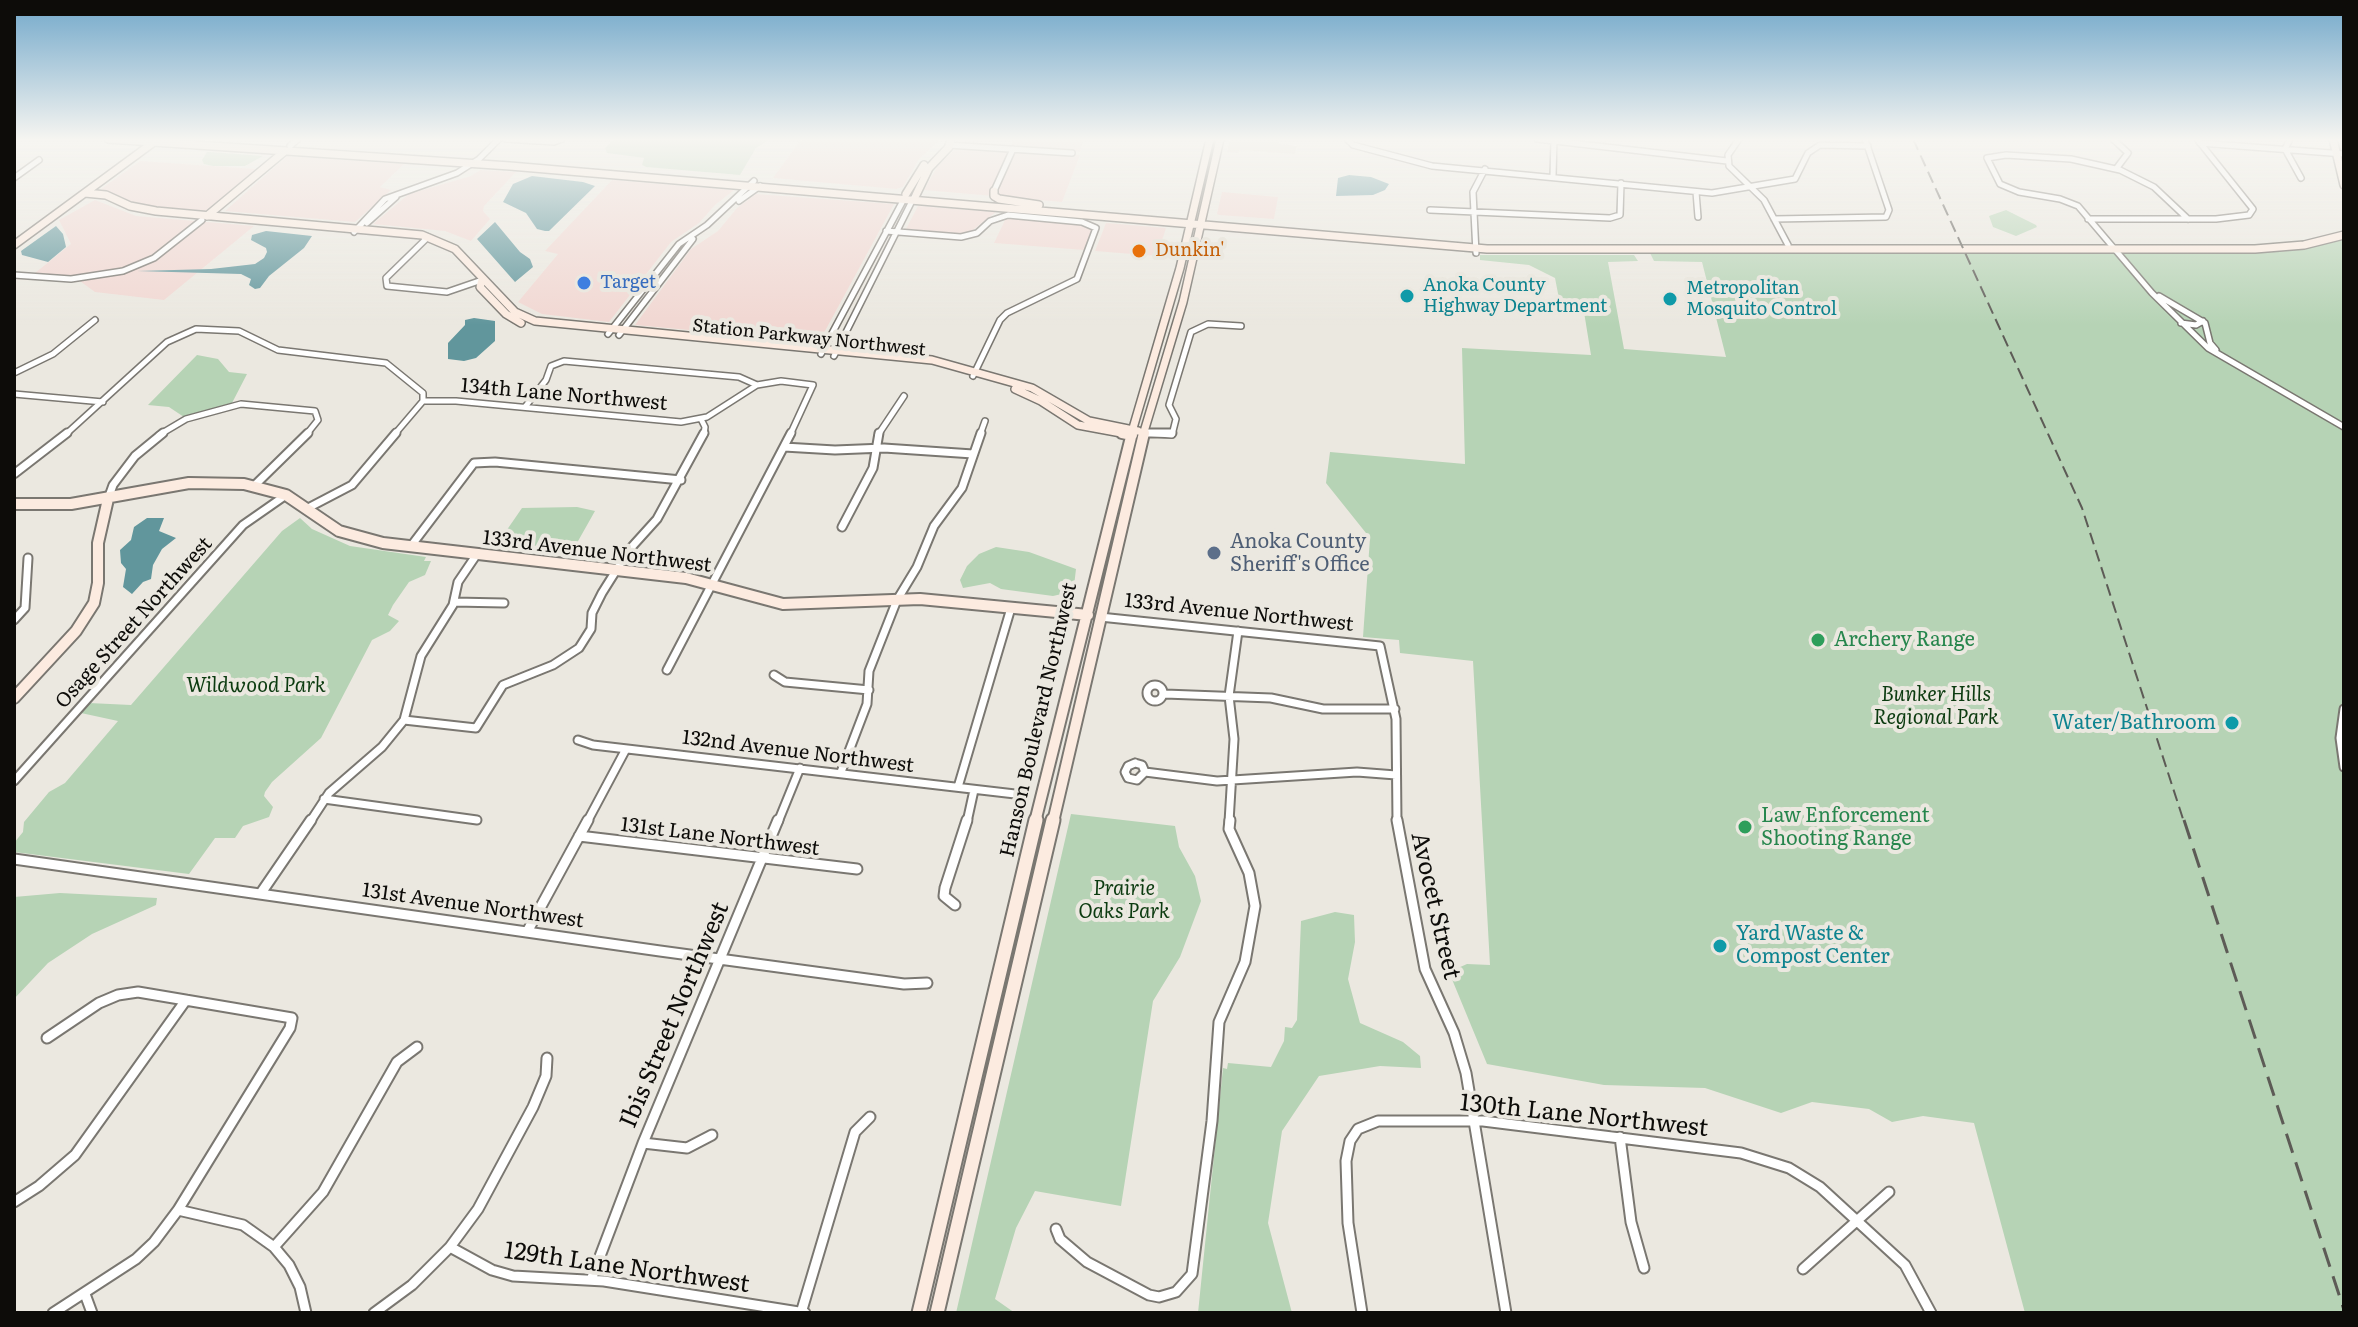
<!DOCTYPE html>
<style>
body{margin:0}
#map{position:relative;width:2358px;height:1327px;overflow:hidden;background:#ebe8e0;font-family:Literata,serif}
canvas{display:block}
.frame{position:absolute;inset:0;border:16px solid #0d0c09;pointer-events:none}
</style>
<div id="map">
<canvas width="2358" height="1327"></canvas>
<div class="frame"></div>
</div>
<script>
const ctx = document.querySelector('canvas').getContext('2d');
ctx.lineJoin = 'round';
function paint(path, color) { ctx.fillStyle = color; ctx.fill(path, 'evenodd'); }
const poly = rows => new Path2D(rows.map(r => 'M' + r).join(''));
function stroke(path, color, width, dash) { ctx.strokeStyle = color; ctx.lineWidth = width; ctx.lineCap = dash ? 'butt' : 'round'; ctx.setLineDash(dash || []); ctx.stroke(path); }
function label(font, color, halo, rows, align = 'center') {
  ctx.font = font + ' Literata,serif'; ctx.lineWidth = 8; ctx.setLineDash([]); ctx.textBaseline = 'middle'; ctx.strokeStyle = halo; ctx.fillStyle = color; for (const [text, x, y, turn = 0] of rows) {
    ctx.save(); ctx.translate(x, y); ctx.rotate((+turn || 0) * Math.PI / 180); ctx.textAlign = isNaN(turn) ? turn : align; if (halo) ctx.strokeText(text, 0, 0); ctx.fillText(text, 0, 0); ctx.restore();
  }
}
paint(poly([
 [806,139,941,139,919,159,903,187,896,189,773,178,800,141],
 [1013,139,1084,139,1080,152,1010,147],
 [957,147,1080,155,1062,202,924,190,937,167],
 [287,156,404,164,380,187,391,190,355,222,225,211],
 [140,161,256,169,211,209,199,213,148,208,101,189],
 [480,170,516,172,484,206,483,211,490,219,471,241,445,231,373,224,409,194,471,176],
 [612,180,734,190,715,205,699,223,671,242,609,322,542,314,518,302,558,254,545,251],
 [1222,192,1278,197,1274,219,1219,215,1217,214],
 [756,194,894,204,819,342,635,325,691,249,718,231,737,208],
 [95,200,136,216,254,226,164,300,95,292,73,276,35,273,71,244,59,220],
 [918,206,996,212,970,232,962,234,906,229],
 [1006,218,1083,225,1092,229,1084,250,994,243],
 [1106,223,1166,228,1157,256,1095,251]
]), '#f1d7d2');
paint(poly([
 [1230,139,1280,139,1279,144,1297,146,1295,154,1239,150,1238,153,1227,152]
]), '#e1dacc');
paint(poly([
 [614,139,771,139,756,148,740,175,646,167,642,165,644,158,607,153,605,148],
 [207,152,211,152,263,156,245,166,213,166,204,164,202,160],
 [2006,210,2036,225,2037,227,2016,236,1993,227,1989,216],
 [2344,240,2344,1313,2025,1313,1974,1123,1923,1116,1892,1122,1869,1109,1812,1102,1781,1113,1705,1088,1604,1085,1487,1064,1449,972,1467,964,1490,965,1473,661,1400,653,1399,640,1363,637,1370,538,1326,483,1330,452,1465,464,1462,348,1591,355,1584,312,1561,309,1555,278,1529,265,1480,260,1480,255,1634,255,1638,261,1608,262,1624,349,1726,357,1702,262,1654,261,1650,253,2255,252,2290,251],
 [197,355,218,359,229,372,247,374,232,403,184,417,169,407,148,405],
 [577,507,595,511,573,550,562,554,509,550,502,537,522,508],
 [300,518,312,529,350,546,426,557,424,561,431,561,425,575,409,582,393,605,388,615,399,621,390,631,372,640,321,738,272,782,265,792,264,796,273,807,269,817,243,826,235,838,215,838,189,874,14,852,14,843,23,832,24,822,49,792,65,783,118,721,81,713,89,703,131,705,282,531],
 [996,547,1029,552,1076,569,1074,586,1066,593,1053,596,1001,589,990,583,963,588,960,580,967,566,979,554],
 [1071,814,1175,826,1179,847,1195,876,1201,901,1180,957,1153,1001,1121,1206,1035,1191,1016,1228,995,1299,1015,1313,956,1313],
 [60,893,157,898,156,905,92,934,48,963,14,999,14,897],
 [1335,912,1354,915,1355,942,1348,979,1360,1023,1403,1042,1420,1056,1421,1068,1380,1066,1319,1076,1282,1131,1268,1223,1292,1313,1198,1313,1223,1068,1227,1069,1228,1063,1271,1067,1284,1041,1285,1027,1292,1028,1297,1020,1301,921]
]), '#b6d3b5');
paint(poly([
 [1349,175,1371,177,1389,184,1385,190,1373,195,1336,196,1338,178],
 [532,176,583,182,595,186,549,231,545,231,537,229,526,213,503,202,513,184],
 [495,222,520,252,530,259,533,267,515,282,477,239],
 [56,226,63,234,66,247,48,262,22,255,21,251],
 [266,231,312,236,304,248,269,276,260,288,255,289,249,285,251,279,241,274,137,271,211,269,255,264,264,258,267,252,266,248,251,240,252,235],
 [474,318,495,321,495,341,476,358,464,361,448,359,448,343,465,325,465,320],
 [147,518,164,518,159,531,176,538,162,549,153,565,151,579,143,582,132,594,123,587,126,569,121,563,120,550,131,540,134,527]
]), '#61969c');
const streetFar2 = poly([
 [506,139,554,142,562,139],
 [1347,139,1353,145,1432,166,1712,193,1795,179,1808,153,1820,145,1868,146],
 [1537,139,1727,161],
 [1739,139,1728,155,1729,166,1764,200,1788,245],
 [2113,139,2128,153,2116,169],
 [2290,139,2285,149,2301,178],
 [2200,143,2344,154],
 [948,145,1072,153],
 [290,146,298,139],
 [1553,176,1554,139],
 [14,178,39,160],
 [994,191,1013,149],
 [1696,192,1698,217],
 [739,201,760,186],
 [1430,210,1610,218,1620,215,1621,183],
 [1774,219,1886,217,1889,210,1865,139],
 [2088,219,2216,219,2249,215,2253,209,2197,139],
 [2188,219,2154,187,2120,170,2071,159,2006,155,1987,158,2000,184,2019,192,2060,199,2078,206,2152,293,2208,348,2344,427],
 [367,223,396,197],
 [886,231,961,237,977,233,990,221,1008,215,1082,222,1096,228,1077,279,1007,313,1000,320,973,376],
 [354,232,385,199,457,173,479,159,499,139],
 [428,237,386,278,387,286,447,292,482,280],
 [1476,253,1473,192,1485,169],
 [14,275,71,279,123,271,154,258,202,220],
 [2159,296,2205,323,2210,343,2216,350],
 [2181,323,2196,325,2203,321],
 [608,334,679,244,707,225,754,181],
 [619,335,693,239],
 [821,354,905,197],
 [834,356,914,197],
 [14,373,53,354,95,320],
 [14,394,103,402],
 [423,401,456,401,681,422,707,417,757,385,781,381,813,385,790,435],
 [525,407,546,380,551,366,564,361,739,377,757,385],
 [701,419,705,427,704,435],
 [1144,433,1172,435,1176,419,1169,405,1191,332,1208,324,1241,326],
 [65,435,167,342,196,329,239,331,278,350,386,363,423,393,423,401],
 [159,435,186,419,241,404,315,411,318,420,306,435],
 [394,435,423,401],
 [878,435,904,396],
 [980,435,985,421]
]);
const streetFar1 = poly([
 [1147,433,1172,433],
 [784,447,835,450,884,448,973,454],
 [14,474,67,433],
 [255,485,308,433],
 [108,499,113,485,135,456,163,433],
 [308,508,352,485,396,433],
 [842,527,873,468,879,433],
 [411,546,474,463,495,462,681,480],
 [454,602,504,603],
 [1100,617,1380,646,1396,719,1397,822],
 [14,620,25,608,28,558],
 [667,670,791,433],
 [774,675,785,682,869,690],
 '1147 693a8 8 0 1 1 16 0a8 8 0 1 1-16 0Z',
 [1165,694,1271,698,1323,709,1395,709],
 [2344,709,2340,738,2344,767],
 [404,720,476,728,503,685,553,665,579,648,591,629,592,613,602,593,629,550,657,519,704,433],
 [578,740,593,745,1015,794],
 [1135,763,1142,765,1145,772,1137,780,1128,778,1125,772,1128,766,1135,763],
 [841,772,867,704,869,671,897,600,917,567,934,526,962,488,981,433],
 [1145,772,1217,781,1357,772,1396,775],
 [14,781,243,525,286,495],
 [958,787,1011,608],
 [324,799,477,820],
 [310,822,329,793,382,747,404,720,421,656,453,605,458,582,477,554],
 [587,822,626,749],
 [778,822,800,768],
 [967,822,974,790],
 [1229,822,1234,739,1229,696,1238,631]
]);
const street = poly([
 [1397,820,1425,969,1454,1033,1466,1073,1506,1313],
 [579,836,857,869],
 [14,859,660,951,904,984,927,983],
 [261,893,311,820],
 [955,905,944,896,945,888,967,820],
 [527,932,588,820],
 [47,1038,99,1003,118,995,138,992,292,1018,290,1028,178,1210,154,1242,136,1259,53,1313],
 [1620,1137,1631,1222,1644,1268],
 [643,1143,687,1148,712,1135],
 [14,1202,39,1186,75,1155,186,1000],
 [178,1210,243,1225,274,1247,289,1265,300,1287,306,1313],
 [1056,1229,1060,1239,1087,1262,1149,1295,1159,1297,1176,1292,1192,1274,1212,1121,1219,1022,1245,962,1255,906,1249,873,1229,829,1230,820],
 [274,1247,323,1192,397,1062,417,1047],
 [450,1247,492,1270,513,1276,604,1281,805,1313],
 [1803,1269,1889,1192],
 [591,1280,643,1143,778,820],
 [85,1294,92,1313],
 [374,1313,412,1285,450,1247,478,1209,533,1107,546,1076,547,1058],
 [801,1313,855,1132,870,1117],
 [1362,1313,1348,1223,1346,1161,1350,1141,1358,1129,1378,1121,1483,1121,1741,1153,1789,1168,1820,1187,1905,1265,1931,1313]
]);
const secondaryFar2 = poly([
 [108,139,510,166,1487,249,2255,249,2304,245,2344,235],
 [2333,139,2344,185],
 [994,191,994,196,999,199,1039,205],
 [85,193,106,195,130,206,156,211,422,235,455,249,515,312,535,321,932,360,1032,388,1089,421,1138,431],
 [906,194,924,165],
 [916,195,929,168,949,147,951,139],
 [207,216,285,151],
 [14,245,154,142],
 [482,280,480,287,506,314,521,323],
 [1015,389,1041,401,1078,425,1132,435],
 [1131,435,1180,268,1210,139],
 [1143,435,1183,302,1220,139]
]);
const secondaryFar1 = poly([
 [1122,433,1132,435],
 [14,504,71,504,189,483,244,484,286,495,339,531,383,543,686,578,783,604,920,599,1088,615],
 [14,698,76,631,94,603,98,583,98,543,108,499],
 [1035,822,1132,433],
 [1053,822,1144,433]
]);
const secondary = poly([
 [919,1313,1036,820],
 [937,1313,1053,820]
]);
stroke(streetFar2, '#7a7771', 8);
stroke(streetFar1, '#7a7771', 11);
stroke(street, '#7a7771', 13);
stroke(secondaryFar2, '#7a7771', 10);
stroke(secondaryFar1, '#7a7771', 14);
stroke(secondary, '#7a7771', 17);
stroke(streetFar2, '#fff', 5);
stroke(streetFar1, '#fff', 7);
stroke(street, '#fff', 9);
stroke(secondaryFar2, '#fcebe0', 7);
stroke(secondaryFar1, '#fcebe0', 10);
stroke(secondary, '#fcebe0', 13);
stroke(poly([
 [1913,139,2082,508,2184,822]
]), '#5d5b56', 2, [12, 6]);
stroke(poly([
 [2184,820,2344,1310]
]), '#5d5b56', 3, [20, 10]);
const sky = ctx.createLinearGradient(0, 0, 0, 325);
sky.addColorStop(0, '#72a8ca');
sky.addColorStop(0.43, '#f6f5f1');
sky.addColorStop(1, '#f6f5f100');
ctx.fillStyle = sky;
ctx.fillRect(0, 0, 2358, 325);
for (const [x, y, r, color] of [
 [1139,251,8,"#e8710a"],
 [584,283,8,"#3f7fe0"],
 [1407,296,8,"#0f9aa8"],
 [1670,299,8,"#0f9aa8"],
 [1214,553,8,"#5c6f8a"],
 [1818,640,8,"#2e9e5b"],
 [2232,723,8,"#0f9aa8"],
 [1745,827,8,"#2e9e5b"],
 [1720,946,8,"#0f9aa8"]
]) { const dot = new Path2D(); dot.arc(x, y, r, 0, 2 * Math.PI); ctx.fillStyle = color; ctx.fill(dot); stroke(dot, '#ebe8e0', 3); }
label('18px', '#c56008', '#ebe8e0', [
 ["Dunkin'",1155,251]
], 'left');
label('18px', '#366cbe', '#ebe8e0', [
 ["Target",600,283]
], 'left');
label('18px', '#0d838f', '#ebe8e0', [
 ["Anoka County",1423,286],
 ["Highway Department",1423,307],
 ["Metropolitan",1686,289],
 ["Mosquito Control",1686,310]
], 'left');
label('18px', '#0d0c09', '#ebe8e0', [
 ["Station Parkway Northwest",809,338,6]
]);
label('20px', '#0d0c09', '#ebe8e0', [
 ["134th Lane Northwest",564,395,5],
 ["133rd Avenue Northwest",597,552,7],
 ["133rd Avenue Northwest",1239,613,6],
 ["Osage Street Northwest",134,623,-48],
 ["Hanson Boulevard Northwest",1039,720,-77],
 ["132nd Avenue Northwest",798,752,7],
 ["131st Lane Northwest",720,837,7],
 ["131st Avenue Northwest",473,906,8]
]);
label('20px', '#4e5e75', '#ebe8e0', [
 ["Anoka County",1230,542],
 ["Sheriff's Office",1230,565]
], 'left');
label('20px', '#27864d', '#ebe8e0', [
 ["Archery Range",1834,640],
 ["Law Enforcement",1761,816],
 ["Shooting Range",1761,839]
], 'left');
label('italic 20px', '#0c3b10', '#ebe8e0', [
 ["Wildwood Park",256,686],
 ["Bunker Hills",1936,695],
 ["Regional Park",1936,718],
 ["Prairie",1124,889],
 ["Oaks Park",1124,912]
]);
label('20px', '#0d838f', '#ebe8e0', [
 ["Water/Bathroom",2216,723],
 ["Yard Waste &",1736,934,"left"],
 ["Compost Center",1736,957,"left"]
], 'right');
label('24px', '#0d0c09', '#ebe8e0', [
 ["Avocet Street",1435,906,77],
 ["Ibis Street Northwest",675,1015,-67],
 ["130th Lane Northwest",1584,1116,6],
 ["129th Lane Northwest",627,1268,8]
]);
</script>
